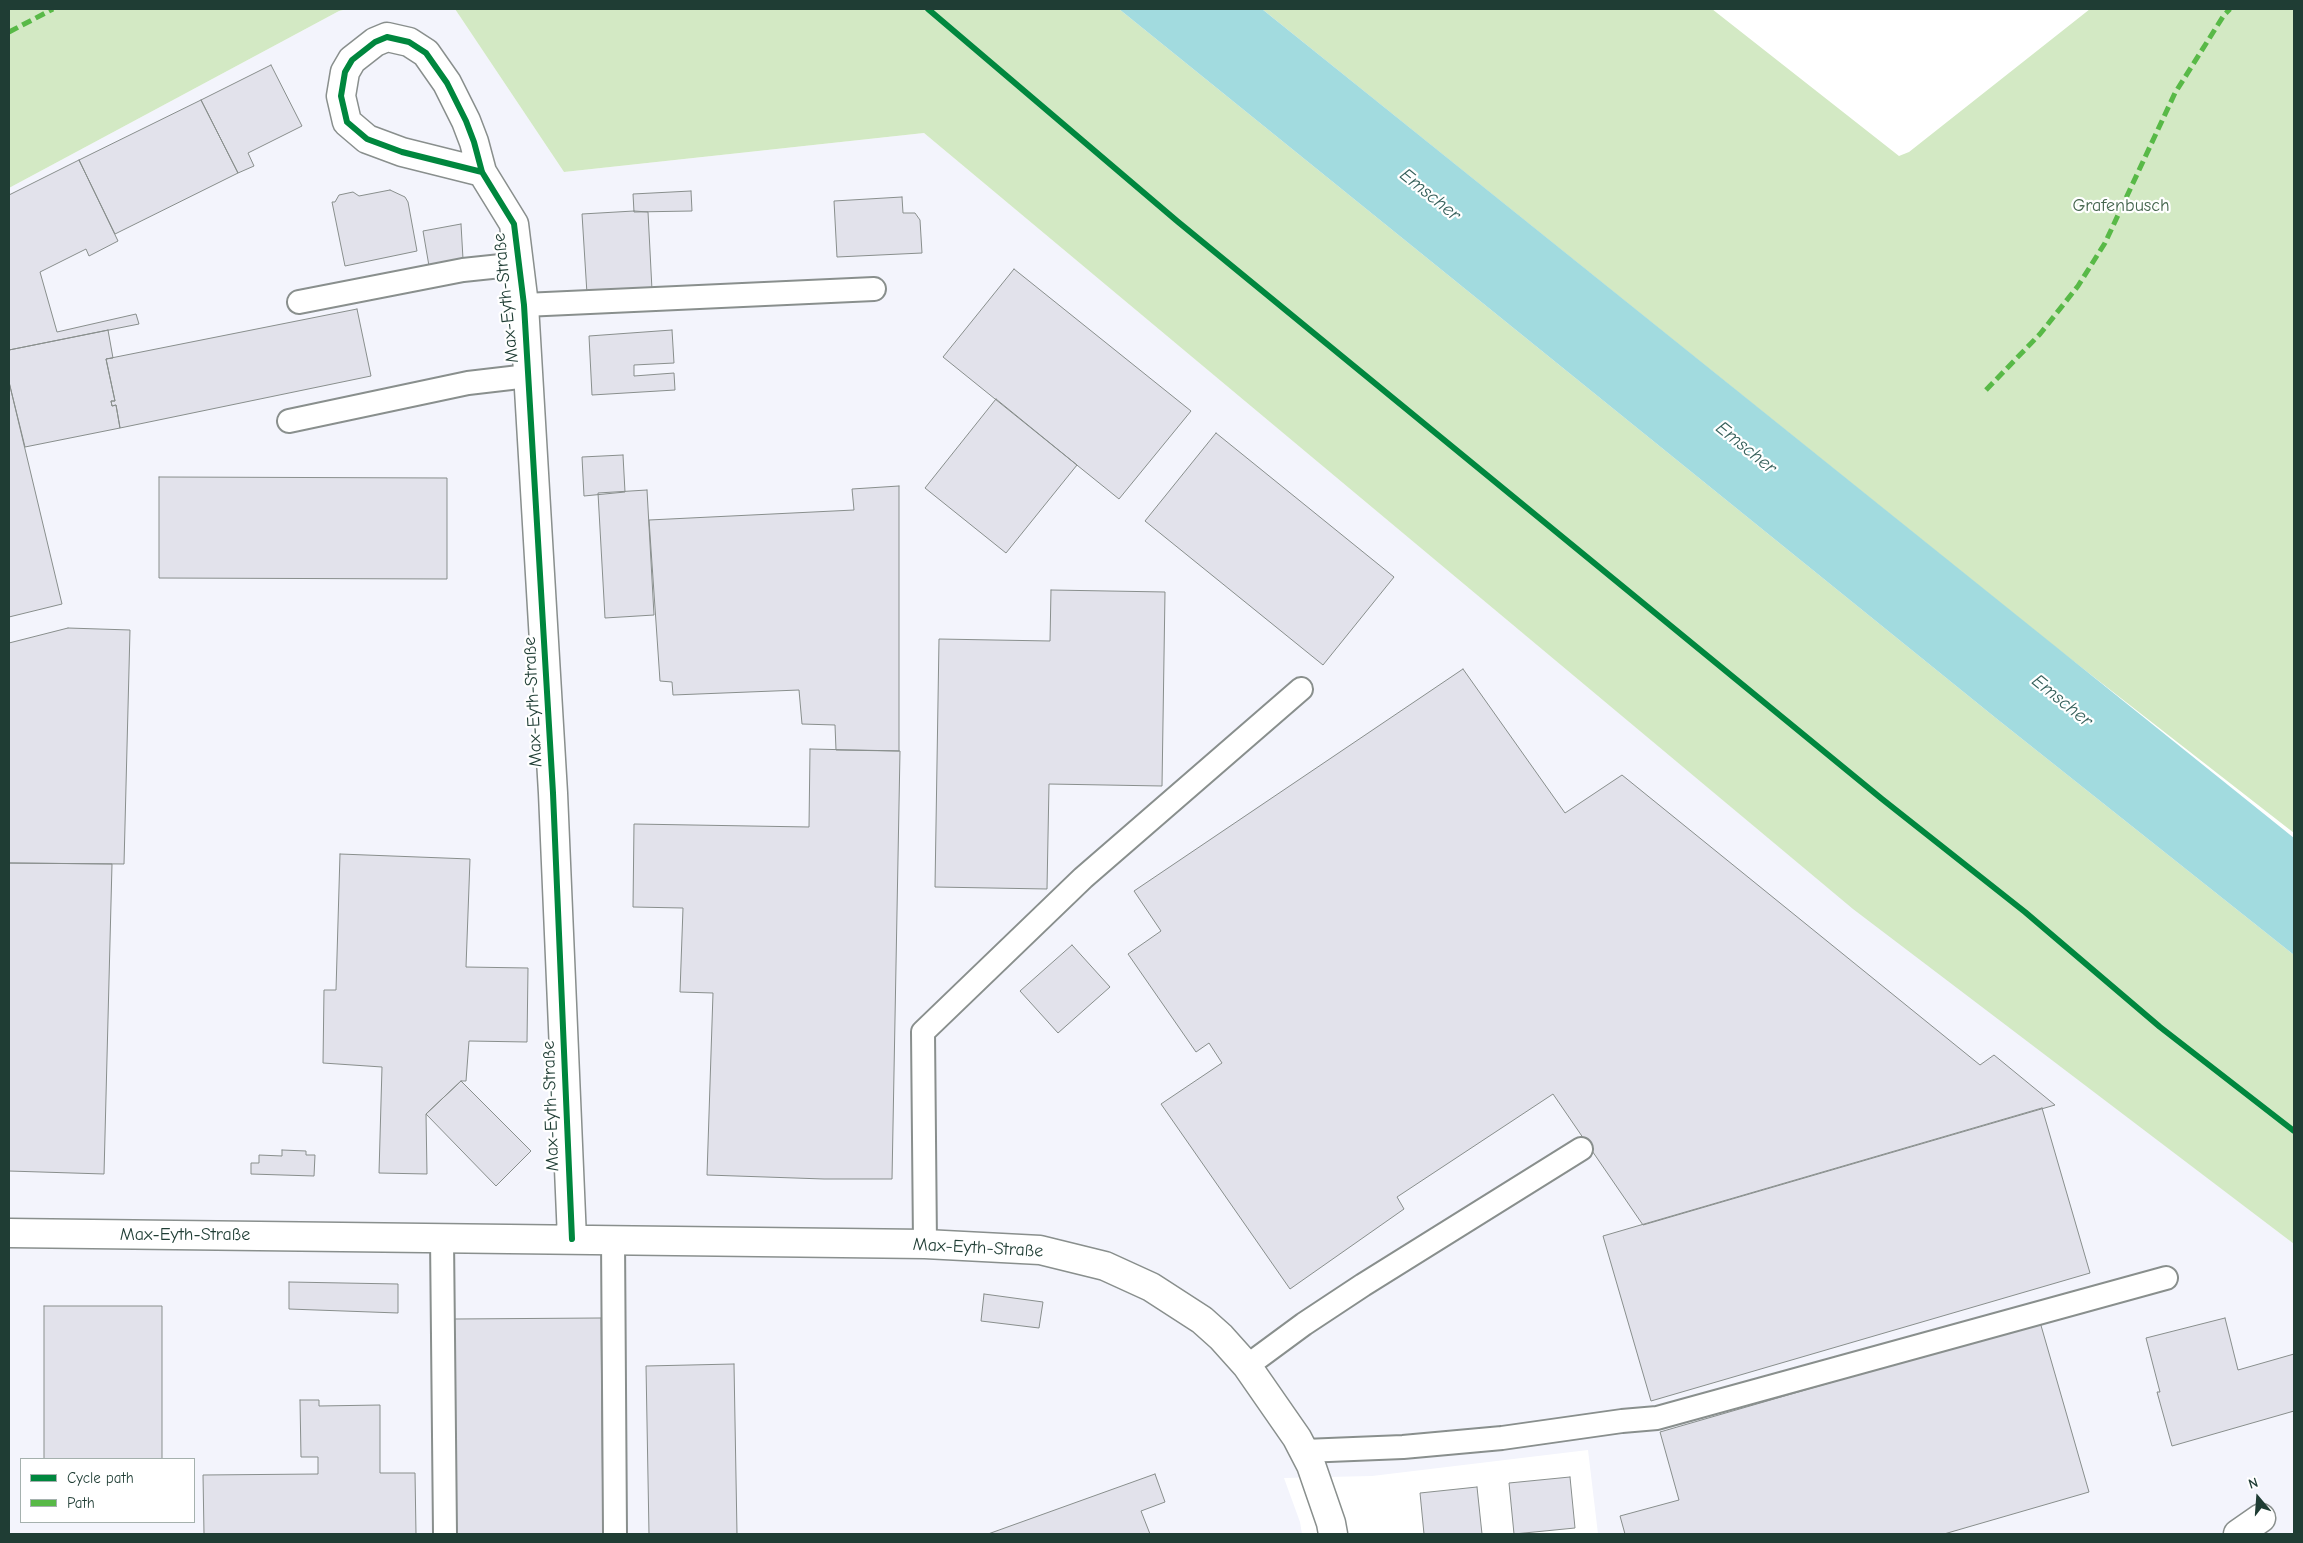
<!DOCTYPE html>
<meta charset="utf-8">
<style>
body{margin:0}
#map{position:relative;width:2303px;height:1543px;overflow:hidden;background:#fff;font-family:"Comic Neue",sans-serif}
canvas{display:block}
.frame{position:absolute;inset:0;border:10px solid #1f3d34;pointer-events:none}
.legend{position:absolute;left:20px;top:1458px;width:175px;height:65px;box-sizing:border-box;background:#fff;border:1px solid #a5b1ae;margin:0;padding:6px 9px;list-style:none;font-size:15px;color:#1f3d34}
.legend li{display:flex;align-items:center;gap:10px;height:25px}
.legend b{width:25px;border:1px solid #a5b1ae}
.north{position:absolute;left:2233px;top:1473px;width:50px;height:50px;-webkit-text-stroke:4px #fff;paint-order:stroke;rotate:342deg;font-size:14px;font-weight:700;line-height:20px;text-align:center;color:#1f3d34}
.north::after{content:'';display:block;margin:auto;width:18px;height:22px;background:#1f3d34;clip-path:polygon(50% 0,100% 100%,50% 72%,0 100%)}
</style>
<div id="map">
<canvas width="2303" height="1543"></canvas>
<div class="frame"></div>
<ul class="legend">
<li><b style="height:6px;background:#00873e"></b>Cycle path</li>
<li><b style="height:6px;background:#58b947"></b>Path</li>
</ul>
<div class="north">N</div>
</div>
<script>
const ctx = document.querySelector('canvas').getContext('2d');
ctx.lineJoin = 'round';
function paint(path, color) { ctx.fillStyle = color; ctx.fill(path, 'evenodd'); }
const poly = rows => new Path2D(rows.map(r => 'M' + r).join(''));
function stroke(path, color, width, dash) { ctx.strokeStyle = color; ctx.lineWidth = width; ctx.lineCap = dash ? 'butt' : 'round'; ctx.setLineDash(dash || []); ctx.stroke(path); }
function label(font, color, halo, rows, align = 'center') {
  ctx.font = font + ' "Comic Neue",sans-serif'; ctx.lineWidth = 4.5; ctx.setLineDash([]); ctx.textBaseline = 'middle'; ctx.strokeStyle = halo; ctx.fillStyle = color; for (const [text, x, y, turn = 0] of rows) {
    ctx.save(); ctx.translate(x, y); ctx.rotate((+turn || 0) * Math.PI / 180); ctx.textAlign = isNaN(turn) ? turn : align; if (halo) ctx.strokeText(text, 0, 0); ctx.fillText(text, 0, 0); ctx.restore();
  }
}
paint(poly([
 [347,9,455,9,564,172,924,133,1827,887,2294,1244,2294,1534,1598,1534,1588,1450,1372,1476,1284,1478,1300,1522,1302,1534,9,1534,9,188,339,11],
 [21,1459,194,1459,194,1522,21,1522]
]), '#f3f4fc');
paint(poly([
 [9,9,347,9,339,11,9,188],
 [455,9,1119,9,1997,719,2294,955,2294,1244,1853,909,924,133,564,172],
 [1262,9,1712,9,1899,156,1909,152,2090,9,2294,9,2294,833,2054,646]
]), '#d3e9c4');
paint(poly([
 [1119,9,1262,9,2294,838,2294,955,1997,719]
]), '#a2dbdf');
const building = poly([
 [271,65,302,126,248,153,254,166,238,173,201,100,271,65],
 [201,100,238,173,115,234,79,160,201,100],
 [79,160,118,241,89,256,86,249,40,272,57,332,136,314,139,324,9,350,9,195,79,160],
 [390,190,405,197,408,202,417,251,345,266,332,202,335,202,339,195,353,192,359,196,390,190],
 [691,191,692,211,634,212,633,194,691,191],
 [902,197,903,213,915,213,920,220,922,253,837,257,834,201,902,197],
 [634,211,648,212,652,290,587,294,582,214,634,211],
 [461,224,463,259,429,266,423,231,461,224],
 [1014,269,1191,411,1119,499,943,357,1014,269],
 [357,309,371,376,120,428,116,405,112,406,111,401,115,401,106,359,357,309],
 [108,330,113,358,106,359,115,401,111,401,112,406,116,405,120,428,25,447,9,382,9,350,108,330],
 [672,330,674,363,634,365,634,376,674,373,675,390,592,395,589,336,672,330],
 [9,382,62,604,9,617,9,382],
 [996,399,1077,465,1006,553,925,488,996,399],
 [1216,433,1394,577,1323,665,1145,521,1216,433],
 [623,455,625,492,584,496,582,457,623,455],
 [159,477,447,478,447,579,159,578,159,477],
 [899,486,899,751,836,750,835,725,802,724,799,690,673,695,672,682,660,681,649,520,854,510,852,489,899,486],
 [647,490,654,615,605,618,598,493,647,490],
 [1051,590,1165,592,1162,786,1049,784,1047,889,935,887,939,639,1050,641,1051,590],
 [68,628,130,630,124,864,9,863,9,643,68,628],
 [1463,669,1565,813,1622,775,1980,1065,1994,1055,2055,1105,1643,1225,1553,1094,1397,1197,1404,1209,1290,1289,1161,1104,1222,1063,1209,1043,1196,1052,1128,954,1161,931,1134,891,1463,669],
 [810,749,900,751,892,1179,824,1179,707,1175,713,993,680,992,683,908,633,907,634,824,809,827,810,749],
 [340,854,470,859,466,967,528,968,527,1042,469,1041,466,1081,461,1081,426,1114,427,1174,379,1173,382,1067,323,1063,324,990,336,990,340,854],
 [9,863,112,864,104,1174,9,1171,9,863],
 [1072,945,1110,987,1058,1033,1020,991,1072,945],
 [461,1081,531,1151,496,1186,426,1114,461,1081],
 [2042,1108,2090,1273,1651,1401,1603,1236,2042,1108],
 [282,1150,306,1151,306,1155,315,1155,314,1176,251,1174,251,1163,259,1163,259,1155,282,1156,282,1150],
 [289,1282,398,1284,398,1313,289,1309,289,1282],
 [984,1294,1043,1302,1039,1328,981,1321,984,1294],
 [44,1306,162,1306,162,1459,44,1459,44,1306],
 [601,1318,603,1534,456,1534,454,1319,601,1318],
 [2225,1318,2238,1370,2294,1354,2294,1411,2172,1446,2157,1392,2160,1392,2146,1338,2225,1318],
 [2040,1322,2089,1492,1944,1534,1625,1534,1620,1516,1679,1500,1660,1432,2040,1322],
 [734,1364,737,1534,649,1534,646,1366,734,1364],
 [300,1400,319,1400,319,1406,380,1405,380,1473,415,1473,416,1534,204,1534,203,1475,318,1474,318,1457,301,1457,300,1400],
 [1155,1474,1165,1502,1141,1511,1150,1534,988,1534,1155,1474],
 [1570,1477,1575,1528,1514,1534,1509,1483,1570,1477],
 [1477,1487,1482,1534,1424,1534,1420,1493,1477,1487]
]);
paint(building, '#e2e2eb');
stroke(building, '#898f8d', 1);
const service = poly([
 [299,302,463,270,520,264],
 [524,305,874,289],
 [289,421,468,383,528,376],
 [442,1238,445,1534],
 [613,1239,615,1534],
 [925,1244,923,1032,1083,878,1301,689],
 [1247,1366,1304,1324,1363,1285,1581,1149],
 [1304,1451,1403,1447,1502,1438,1622,1421,1657,1418,2166,1278]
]);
const minor = poly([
 [482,172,402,152,367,139,347,122,341,96,345,72,352,60,375,42,387,37,409,42,426,53,447,83,466,121,474,142,482,172,514,224,524,305,553,793,572,1239],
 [9,1233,925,1244,1040,1250,1105,1266,1151,1287,1202,1320,1221,1337,1247,1366,1297,1438,1311,1465,1331,1523,1333,1534],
 [2238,1534,2261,1518]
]);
stroke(service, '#898f8d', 26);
stroke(minor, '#898f8d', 31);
stroke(service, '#fff', 22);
stroke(minor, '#fff', 28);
stroke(poly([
 [9,32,53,9],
 [1986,390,2040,334,2078,286,2105,243,2175,93,2224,15,2230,9]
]), '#58b947', 5, [10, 5]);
stroke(poly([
 [928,9,1177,221,1882,799,2025,912,2160,1027,2294,1131],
 [482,172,402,152,367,139,347,122,341,96,345,72,352,60,375,42,387,37,409,42,426,53,447,83,466,121,474,142,482,172,514,224,524,305,553,793,572,1239]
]), '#00873e', 6);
label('18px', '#43644c', '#fff', [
 ["Grafenbusch",2121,206]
]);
label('18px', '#1f3d34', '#fff', [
 ["Max-Eyth-Straße",506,298,-96],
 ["Max-Eyth-Straße",533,702,-93],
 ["Max-Eyth-Straße",551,1106,-92],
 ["Max-Eyth-Straße",185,1235],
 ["Max-Eyth-Straße",978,1248,3]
]);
label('italic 19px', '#36605b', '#fff', [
 ["Emscher",1430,195,39],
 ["Emscher",1746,448,39],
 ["Emscher",2062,701,39]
]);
</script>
